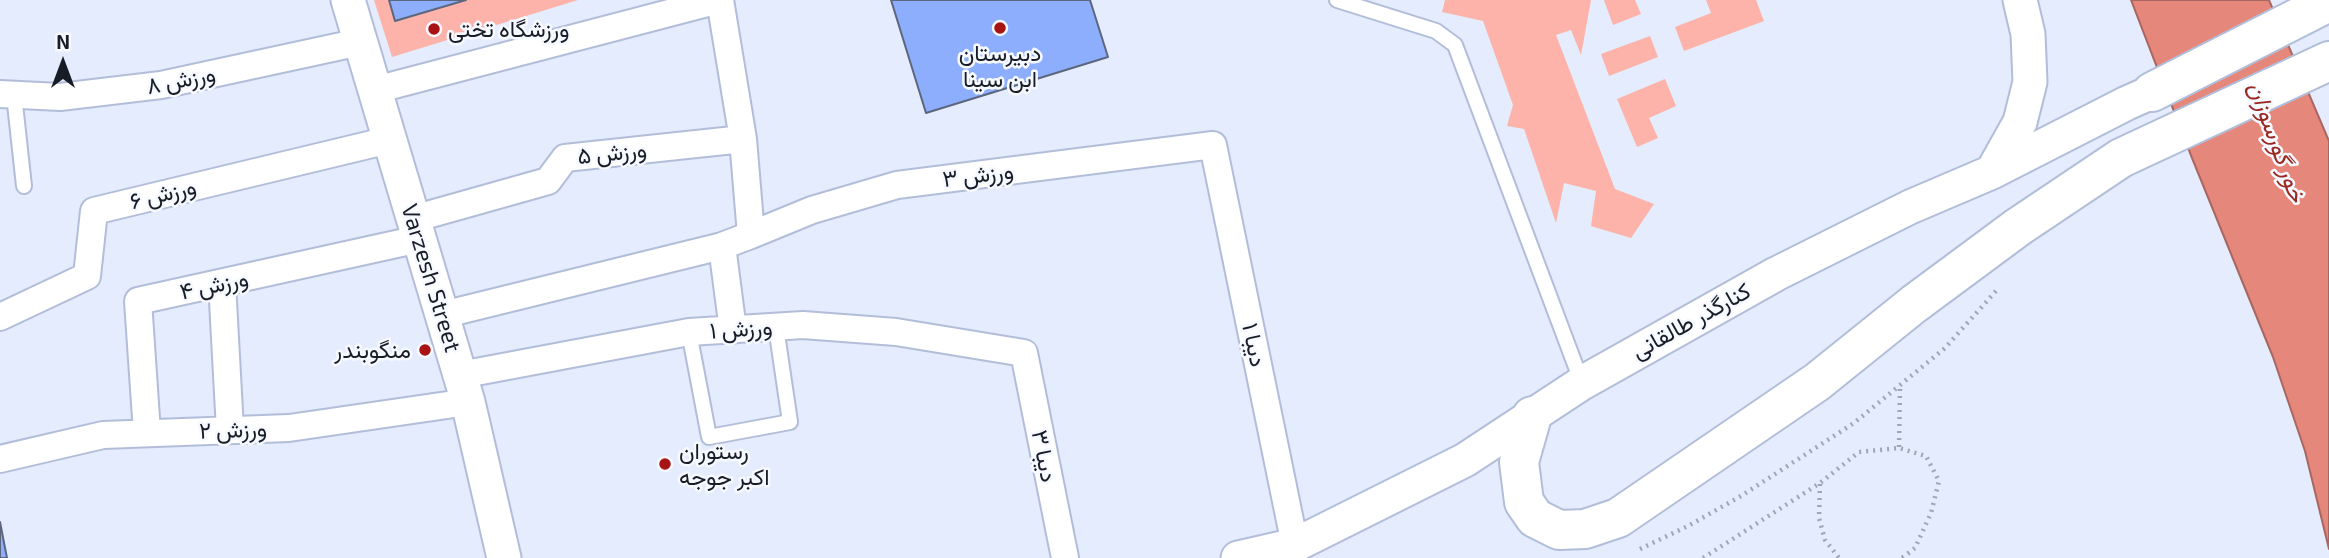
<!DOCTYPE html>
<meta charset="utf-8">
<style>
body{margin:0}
#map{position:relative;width:2329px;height:558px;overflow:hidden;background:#e4ecfd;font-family:"Exo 2",sans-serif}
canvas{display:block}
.north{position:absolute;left:28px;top:28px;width:70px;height:70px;-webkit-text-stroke:5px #f6f9ff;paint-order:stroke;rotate:0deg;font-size:19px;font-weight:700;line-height:28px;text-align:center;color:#181c26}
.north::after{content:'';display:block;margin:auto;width:24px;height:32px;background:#181c26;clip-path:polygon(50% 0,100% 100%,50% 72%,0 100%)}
</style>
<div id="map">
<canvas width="2329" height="558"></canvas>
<div class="north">N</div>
</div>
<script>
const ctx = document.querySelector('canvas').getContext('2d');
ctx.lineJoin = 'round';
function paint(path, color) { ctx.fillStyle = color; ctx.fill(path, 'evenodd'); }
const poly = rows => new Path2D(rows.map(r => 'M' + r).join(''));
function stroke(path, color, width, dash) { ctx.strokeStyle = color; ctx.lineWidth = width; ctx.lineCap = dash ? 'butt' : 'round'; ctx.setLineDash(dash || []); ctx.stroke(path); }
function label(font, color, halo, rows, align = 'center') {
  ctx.font = font + ' "Exo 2",Vazirmatn,sans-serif'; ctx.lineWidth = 5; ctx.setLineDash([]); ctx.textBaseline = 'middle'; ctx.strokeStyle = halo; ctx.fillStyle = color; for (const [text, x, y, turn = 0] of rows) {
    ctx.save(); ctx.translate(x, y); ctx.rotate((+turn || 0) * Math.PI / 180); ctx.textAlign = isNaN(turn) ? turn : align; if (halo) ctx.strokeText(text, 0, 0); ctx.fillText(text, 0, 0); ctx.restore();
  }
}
paint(poly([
 [374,0,578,0,392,57],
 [1445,0,1591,0,1581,55,1571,30,1556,35,1615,189,1654,204,1631,238,1591,226,1596,191,1564,183,1556,223,1524,129,1507,126,1513,105,1483,21,1442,12],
 [1604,0,1635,0,1641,14,1613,25],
 [1706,0,1756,0,1764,21,1684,51,1675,27,1711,13],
 [1650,36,1658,57,1609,76,1601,54],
 [1665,79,1676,106,1649,118,1658,138,1637,147,1617,99]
]), '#fdb3a9');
const water = poly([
 [2131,0,2269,0,2329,141,2329,549,2305,451,2273,357,2192,158,2131,0]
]);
paint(water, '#e6877b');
stroke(water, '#a86762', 2);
const building = poly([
 [389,0,466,0,395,21,389,0],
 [891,0,1090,0,1108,57,926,113,891,0],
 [0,522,7,558,0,558,0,522]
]);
paint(building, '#8daefc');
stroke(building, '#5c677f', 2);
const service = poly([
 [1337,0,1436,31,1455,45,1582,383],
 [14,95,24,186],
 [689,332,709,437,790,422,776,327]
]);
const minor = poly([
 [720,0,743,139,751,235,722,246,733,330],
 [375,90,719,0],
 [0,94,60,97,161,85,360,42],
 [413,219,548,181,565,158,743,139],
 [751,235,812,210,897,185,1213,145,1295,545],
 [222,283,230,430],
 [442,315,722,246],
 [0,317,87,276,94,211,389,140],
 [460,375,689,332,803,325,896,332,1024,353,1065,558],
 [147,433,138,301,419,239],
 [0,459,103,435,289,428,468,402]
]);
const tertiary = poly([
 [348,0,468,402,504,558],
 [1992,172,2020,122,2030,82,2028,34,2020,0],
 [1238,558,1295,545,1465,460,1582,383,1776,274,1910,207,1992,172,2127,103,2152,92]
]);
const secondary = poly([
 [2152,92,2329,2],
 [1532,416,1519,462,1524,502,1535,518,1559,530,1585,529,1618,518,1817,382,1914,304,2018,227,2121,158,2329,61]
]);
stroke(service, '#b2bed9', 18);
stroke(minor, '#b2bed9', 30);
stroke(tertiary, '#b2bed9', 37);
stroke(secondary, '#b2bed9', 42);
stroke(poly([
 [1899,447,1900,386],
 [1820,484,1819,518,1825,540,1839,558],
 [1640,549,1688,526,1741,496,1854,423,1945,348,1996,291],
 [1703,558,1820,483,1859,452,1899,448,1926,456,1939,481,1931,513,1915,548,1902,558]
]), '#9fa6b5', 4.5, [2, 5]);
stroke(service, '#fff', 14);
stroke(minor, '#fff', 26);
stroke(tertiary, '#fff', 33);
stroke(secondary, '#fff', 38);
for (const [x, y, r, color] of [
 [1000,28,7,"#a81414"],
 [434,29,7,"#a81414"],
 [425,350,7,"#a81414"],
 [665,464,7,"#a81414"]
]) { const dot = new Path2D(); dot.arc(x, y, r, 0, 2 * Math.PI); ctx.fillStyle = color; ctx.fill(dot); stroke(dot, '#f6f9ff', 2.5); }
label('23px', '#181c26', '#f6f9ff', [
 ["ورزشگاه تختی",448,29],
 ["دبیرستان",1000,53,"center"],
 ["ابن سینا",1000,79,"center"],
 ["منگوبندر",411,350,"right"],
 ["رستوران",679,451],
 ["اکبر جوجه",679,477]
], 'left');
label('23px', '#181c26', '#f6f9ff', [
 ["ورزش ۸",181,80,-11],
 ["ورزش ۵",612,153,-6],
 ["ورزش ۳",978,175,-7],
 ["ورزش ۶",163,194,-14],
 ["Varzesh Street",431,278,73],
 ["ورزش ۴",214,285,-12],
 ["کنارگذر طالقانی",1691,321,-29],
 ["ورزش ۱",741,329,-4],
 ["دیبا ۱",1254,345,78],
 ["ورزش ۲",233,430,-2],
 ["دیبا ۳",1044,456,79]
]);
label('italic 24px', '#992922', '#f6f9ff', [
 ["خور گورسوزان",2277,142,70]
]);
</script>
